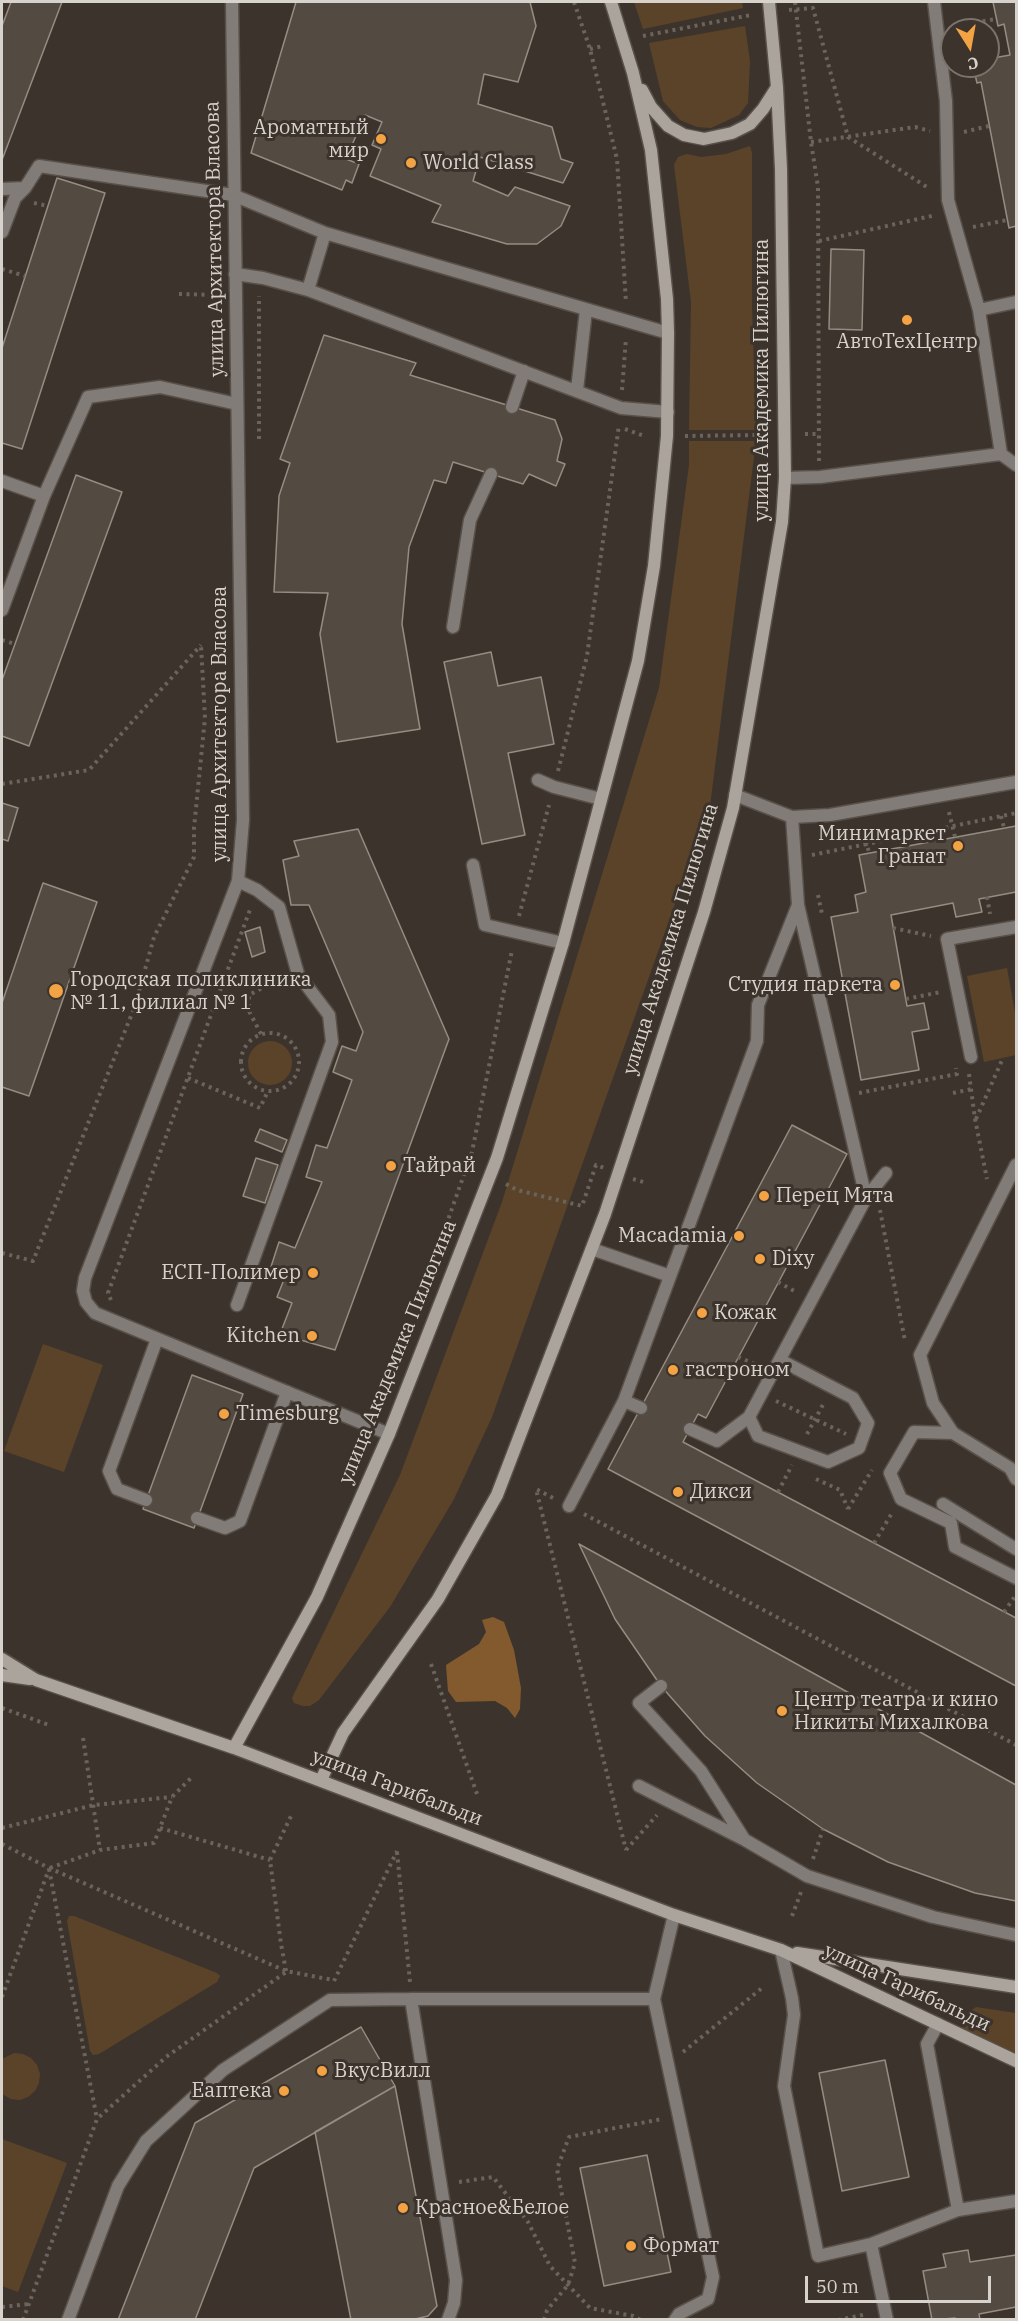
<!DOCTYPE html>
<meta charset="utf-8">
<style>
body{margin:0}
#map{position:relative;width:1018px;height:2321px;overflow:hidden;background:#3c342c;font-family:"IBM Plex Serif",serif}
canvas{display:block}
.frame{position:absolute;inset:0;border:3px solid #d7d2cc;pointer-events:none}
.north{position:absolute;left:940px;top:18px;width:60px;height:60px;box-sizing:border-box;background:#3c342c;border:2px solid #7a736c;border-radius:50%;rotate:169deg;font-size:16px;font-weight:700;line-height:24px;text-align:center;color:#d7d2cc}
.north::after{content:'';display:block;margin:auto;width:21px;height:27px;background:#f4a344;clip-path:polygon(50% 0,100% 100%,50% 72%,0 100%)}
.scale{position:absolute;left:805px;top:2276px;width:186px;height:27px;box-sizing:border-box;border:3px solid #d7d2cc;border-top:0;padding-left:8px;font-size:18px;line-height:21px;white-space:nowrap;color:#d7d2cc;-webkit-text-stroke:4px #3c342c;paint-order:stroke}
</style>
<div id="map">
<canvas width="1018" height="2321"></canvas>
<div class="frame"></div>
<div class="north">С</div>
<div class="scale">50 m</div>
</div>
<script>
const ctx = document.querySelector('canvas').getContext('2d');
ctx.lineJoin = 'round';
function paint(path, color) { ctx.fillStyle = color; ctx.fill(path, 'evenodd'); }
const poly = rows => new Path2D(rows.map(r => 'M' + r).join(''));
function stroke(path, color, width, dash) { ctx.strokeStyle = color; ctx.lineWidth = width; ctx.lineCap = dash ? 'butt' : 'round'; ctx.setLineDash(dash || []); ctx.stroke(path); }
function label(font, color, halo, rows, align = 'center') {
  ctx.font = font + ' "IBM Plex Serif",serif'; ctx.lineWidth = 6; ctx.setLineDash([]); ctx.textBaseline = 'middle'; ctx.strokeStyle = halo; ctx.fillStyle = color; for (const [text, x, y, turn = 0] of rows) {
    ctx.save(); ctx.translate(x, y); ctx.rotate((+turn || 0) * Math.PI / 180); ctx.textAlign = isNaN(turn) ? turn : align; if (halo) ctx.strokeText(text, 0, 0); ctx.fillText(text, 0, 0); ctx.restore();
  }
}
paint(poly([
 [634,2,742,2,743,8,643,29],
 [745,26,750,61,748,103,739,115,711,128,697,127,680,120,663,101,649,43],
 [750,146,752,153,752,307,756,430,689,430,691,302,674,165,678,157,687,154,701,157,726,154],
 [689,441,756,441,710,806,492,1417,454,1499,390,1607,319,1700,310,1706,303,1706,294,1703,292,1698,400,1475,502,1202,659,688,689,465],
 [1007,968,1016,1018,1016,1055,984,1062,967,976],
 '248 1063a22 22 0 1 1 44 0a22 22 0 1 1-44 0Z',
 [43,1344,103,1365,64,1472,4,1451],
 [69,1916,74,1916,217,1973,220,1976,217,1982,99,2054,93,2055,90,2051,67,1921],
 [976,2007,1016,2013,1016,2058,961,2029,966,2014],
 [14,2053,23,2054,31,2058,37,2065,40,2074,39,2083,35,2091,28,2097,20,2100,11,2099,2,2094,2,2059],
 [2,2139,67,2163,18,2292,2,2286]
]), '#5b4329');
paint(poly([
 [493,1617,504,1622,514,1650,521,1688,520,1709,515,1718,507,1708,495,1701,456,1702,448,1691,446,1665,479,1644,486,1632,482,1620]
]), '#825a2e');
const building = poly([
 [11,2,62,2,2,160,2,26,11,2],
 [296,2,530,2,536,26,518,82,484,74,478,104,552,127,561,159,573,163,563,183,480,157,473,181,508,196,515,187,570,206,561,226,537,244,507,244,432,222,441,205,370,176,381,149,372,145,382,122,365,115,346,159,359,164,352,183,346,180,342,190,251,153,296,2],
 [993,2,1016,2,1016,229,1016,226,1009,228,981,82,977,83,973,66,988,66,988,59,1010,55,1004,24,998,26,993,2],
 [57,178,105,193,22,449,2,443,2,348,57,178],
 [831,249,864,250,862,330,829,329,831,249],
 [324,335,416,363,410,375,555,420,562,439,557,461,565,464,556,486,529,474,523,484,453,462,446,483,434,480,409,547,402,624,420,729,337,742,320,634,328,593,274,592,279,496,290,463,280,459,324,335],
 [76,475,122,492,29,746,2,736,2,680,76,475],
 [491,652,498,686,541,677,554,744,508,753,525,835,482,844,444,662,491,652],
 [2,803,18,808,8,841,2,839,2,803],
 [1016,826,1016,892,979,899,982,912,956,917,953,903,891,915,907,1006,924,1003,929,1029,912,1032,919,1070,861,1080,831,917,858,912,855,895,866,892,859,855,1016,826],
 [358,829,449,1039,335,1350,280,1334,292,1303,277,1297,285,1277,269,1273,279,1242,295,1248,322,1182,306,1177,316,1145,327,1148,352,1080,333,1072,342,1046,356,1051,363,1032,309,905,291,905,283,860,299,856,294,841,358,829],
 [43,883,97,902,29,1096,2,1087,2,1003,43,883],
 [260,927,265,952,252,957,245,932,260,927],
 [792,1125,847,1154,706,1418,698,1414,683,1442,1016,1618,1016,1686,608,1469,792,1125],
 [260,1129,287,1140,282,1152,255,1141,260,1129],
 [256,1158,278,1165,265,1203,243,1196,256,1158],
 [192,1375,243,1394,194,1528,143,1509,192,1375],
 [579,1544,1016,1785,1016,1901,975,1893,888,1862,823,1829,757,1783,705,1736,661,1686,615,1619,579,1544],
 [361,2027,395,2086,254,2168,195,2320,118,2320,195,2123,361,2027],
 [885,2060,909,2177,842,2191,819,2073,885,2060],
 [395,2086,437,2306,428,2316,411,2320,351,2320,315,2132,395,2086],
 [647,2155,671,2272,604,2286,580,2168,647,2155],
 [968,2250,970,2262,1016,2255,1016,2307,979,2314,980,2320,955,2320,955,2318,932,2320,923,2271,946,2267,943,2254,968,2250]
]);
paint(building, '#534a41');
stroke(building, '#968c82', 1.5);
const lane = poly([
 [934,2,946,101,948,200,979,310],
 [2,189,25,188,39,166,233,195,325,233,668,333],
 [2,232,15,198,25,188],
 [235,274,263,278,308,290,621,408,668,412],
 [308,290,325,233],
 [577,390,586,310],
 [512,407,524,371],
 [1001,454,1016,465],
 [785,478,820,477,1001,454,979,310,1016,302],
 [2,481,44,496,88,397,160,387,237,404],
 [2,610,44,496],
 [453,627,470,520,491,474],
 [538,780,554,787,601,799],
 [735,795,792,817,830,815,1016,782],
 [473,865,485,925,563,943],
 [971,1057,947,939,1016,927],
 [1016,1165,920,1355,933,1403,953,1433,1010,1468,1016,1479],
 [866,1198,886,1173],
 [592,1249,670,1276],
 [237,1305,332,1042,329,1015,298,974,279,907,257,890,238,881],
 [624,1401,641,1408],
 [749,1417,758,1436,828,1462,859,1448,868,1423,853,1398,780,1360],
 [690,1429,717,1441,749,1417,866,1198,798,905,792,817],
 [953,1433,914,1432,890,1473,901,1499,951,1523,955,1547,1016,1578],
 [146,1500,117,1489,109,1471,157,1339],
 [943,1504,1016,1549],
 [569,1506,624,1401,757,1041,758,1005,798,905],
 [197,1518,225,1528,240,1521,287,1392],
 [661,1686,639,1703,701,1771,744,1839],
 [639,1786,745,1840,807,1876,933,1917,1016,1935],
 [781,1950,792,1998,794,2015,784,2086,818,2256,871,2244,958,2210,1016,2201],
 [654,1999,713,2277,708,2299,679,2314,675,2320],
 [938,2024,927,2044,958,2210],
 [871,2244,887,2320],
 [68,2320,118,2186,146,2141,223,2070,330,2000,411,1999],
 [448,2320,454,2303,456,2280,411,1999,654,1999,674,1915]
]);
const street = poly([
 [232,2,243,820,238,881,85,1278,83,1291,86,1302,95,1313,389,1434]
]);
const secondary = poly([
 [642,90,651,107,668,126,684,135,704,139,732,133,750,124,763,109,777,87],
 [2,1659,36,1680,234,1748,674,1915,781,1950,1016,2061],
 [2,1675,30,1679],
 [234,1748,317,1597,389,1434,497,1158,563,943,638,661,654,566,667,436,668,333,667,299,651,150,633,73,611,2],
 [321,1780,343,1733,438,1599,497,1495,605,1214,704,912,733,808,782,522,785,478,781,169,777,87,769,2],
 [797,1953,1016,1987]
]);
stroke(lane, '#585049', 15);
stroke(street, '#585049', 15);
stroke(secondary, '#585049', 15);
stroke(poly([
 [574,2,590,49,617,159,626,303],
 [795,2,811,142,818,187,819,461],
 [789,10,813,8,848,137,930,189],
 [953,26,996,19],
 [643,36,751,15],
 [590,49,603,46],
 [964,132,989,126],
 [811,142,915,127,930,131],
 [34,203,48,206],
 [973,227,1007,220],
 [819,241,936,215],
 [2,269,25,276],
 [179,294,219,295],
 [622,390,626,338],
 [625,429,644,436],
 [805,434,818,434],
 [685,436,758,435],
 [259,439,259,296],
 [2,640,15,644],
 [558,771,587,656,619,425],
 [2,784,89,770,201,645],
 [949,812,955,837],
 [1001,816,1004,828],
 [863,827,867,844,1016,813],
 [812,855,867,844,869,853],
 [818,895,822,914],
 [987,897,990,914],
 [519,916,549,805],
 [893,928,931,936],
 [906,999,941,992],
 '241 1062a29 29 0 1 1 58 0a29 29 0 1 1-58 0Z',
 [261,1034,249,1011,249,995,264,987],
 [969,1074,975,1119,987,1179],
 [188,1078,260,1108,268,1091],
 [859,1093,957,1074,956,1068],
 [953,1093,972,1089],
 [976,1119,1003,1058],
 [633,1179,647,1183],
 [506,1184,517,1190,582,1206,596,1165,604,1168],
 [823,1199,841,1207],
 [880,1210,905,1341],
 [2,1253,33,1261,135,1006,154,937,194,857,194,828,205,718,201,645],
 [778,1282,796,1292],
 [421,1296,472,1152,512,950],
 [111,1300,108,1293,251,907],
 [738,1357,757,1365],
 [776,1401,846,1434],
 [807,1434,825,1401],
 [816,1479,840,1490,848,1509],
 [778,1492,792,1465],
 [553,1498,536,1489,626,1850],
 [848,1509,872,1470],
 [584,1514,1016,1745],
 [874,1543,892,1513],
 [1004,1612,1016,1595],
 [431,1664,477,1794],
 [2,1708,49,1725],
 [83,1738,100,1850],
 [2,1828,94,1805,172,1797],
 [160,1828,270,1860],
 [2,1844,49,1868,286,1971,333,1980],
 [626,1850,657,1815],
 [397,1852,410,1982],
 [813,1859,823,1829],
 [50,1868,100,1850,154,1843,172,1797,192,1777],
 [49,1869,97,2119],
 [792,1916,801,1892],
 [286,1971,281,1944,270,1860,292,1814],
 [334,1981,397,1851],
 [2,1997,49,1869],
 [683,2052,762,1988],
 [459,2182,493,2177,528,2222,550,2266,590,2308,633,2316,641,2320],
 [2,2307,29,2304],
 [23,2320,97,2119,166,2057,286,1972],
 [544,2320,547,2310,568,2285,575,2263,557,2169,569,2137,662,2119],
 [838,2320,867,2314]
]), '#6b645c', 4, [3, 4.5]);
stroke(lane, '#817c78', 12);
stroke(street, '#817c78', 12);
stroke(secondary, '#aba49d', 12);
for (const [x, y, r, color] of [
 [381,139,6,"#f4a344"],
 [411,163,6,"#f4a344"],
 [907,320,6,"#f4a344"],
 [958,846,6,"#f4a344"],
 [895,985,6,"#f4a344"],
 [56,991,8,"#f4a344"],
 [391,1166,6,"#f4a344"],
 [764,1196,6,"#f4a344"],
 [739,1236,6,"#f4a344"],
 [760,1259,6,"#f4a344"],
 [313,1273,6,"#f4a344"],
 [702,1313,6,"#f4a344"],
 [312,1336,6,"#f4a344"],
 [673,1370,6,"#f4a344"],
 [224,1414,6,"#f4a344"],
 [678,1492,6,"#f4a344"],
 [782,1711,6,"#f4a344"],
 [322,2071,6,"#f4a344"],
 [284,2091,6,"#f4a344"],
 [403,2208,6,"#f4a344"],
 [631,2246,6,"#f4a344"]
]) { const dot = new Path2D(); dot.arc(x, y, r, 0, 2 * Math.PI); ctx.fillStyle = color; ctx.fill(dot); stroke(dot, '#3c342c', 2); }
label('20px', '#d7d2cc', '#3c342c', [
 ["Ароматный",369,128,"right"],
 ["мир",369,151,"right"],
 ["World Class",423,163],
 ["АвтоТехЦентр",907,342,"center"],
 ["Минимаркет",946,834,"right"],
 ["Гранат",946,857,"right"],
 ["Городская поликлиника",70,980],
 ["№ 11, филиал № 1",70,1003],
 ["Студия паркета",883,985,"right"],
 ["Тайрай",403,1166],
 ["Перец Мята",776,1196],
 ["Macadamia",727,1236,"right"],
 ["Dixy",772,1259],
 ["ЕСП-Полимер",301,1273,"right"],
 ["Кожак",714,1313],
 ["Kitchen",300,1336,"right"],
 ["гастроном",685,1370],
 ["Timesburg",236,1414],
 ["Дикси",690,1492],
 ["Центр театра и кино",794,1700],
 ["Никиты Михалкова",794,1723],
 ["ВкусВилл",334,2071],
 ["Еаптека",272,2091,"right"],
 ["Красное&Белое",415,2208],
 ["Формат",643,2246]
], 'left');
label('20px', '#d7d2cc', '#3c342c', [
 ["улица Архитектора Власова",215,239,-91],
 ["улица Академика Пилюгина",762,380,-90],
 ["улица Архитектора Власова",220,724,-90],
 ["улица Академика Пилюгина",671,939,-73],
 ["улица Академика Пилюгина",398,1352,-68],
 ["улица Гарибальди",397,1788,21],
 ["улица Гарибальди",907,1988,25]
]);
</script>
